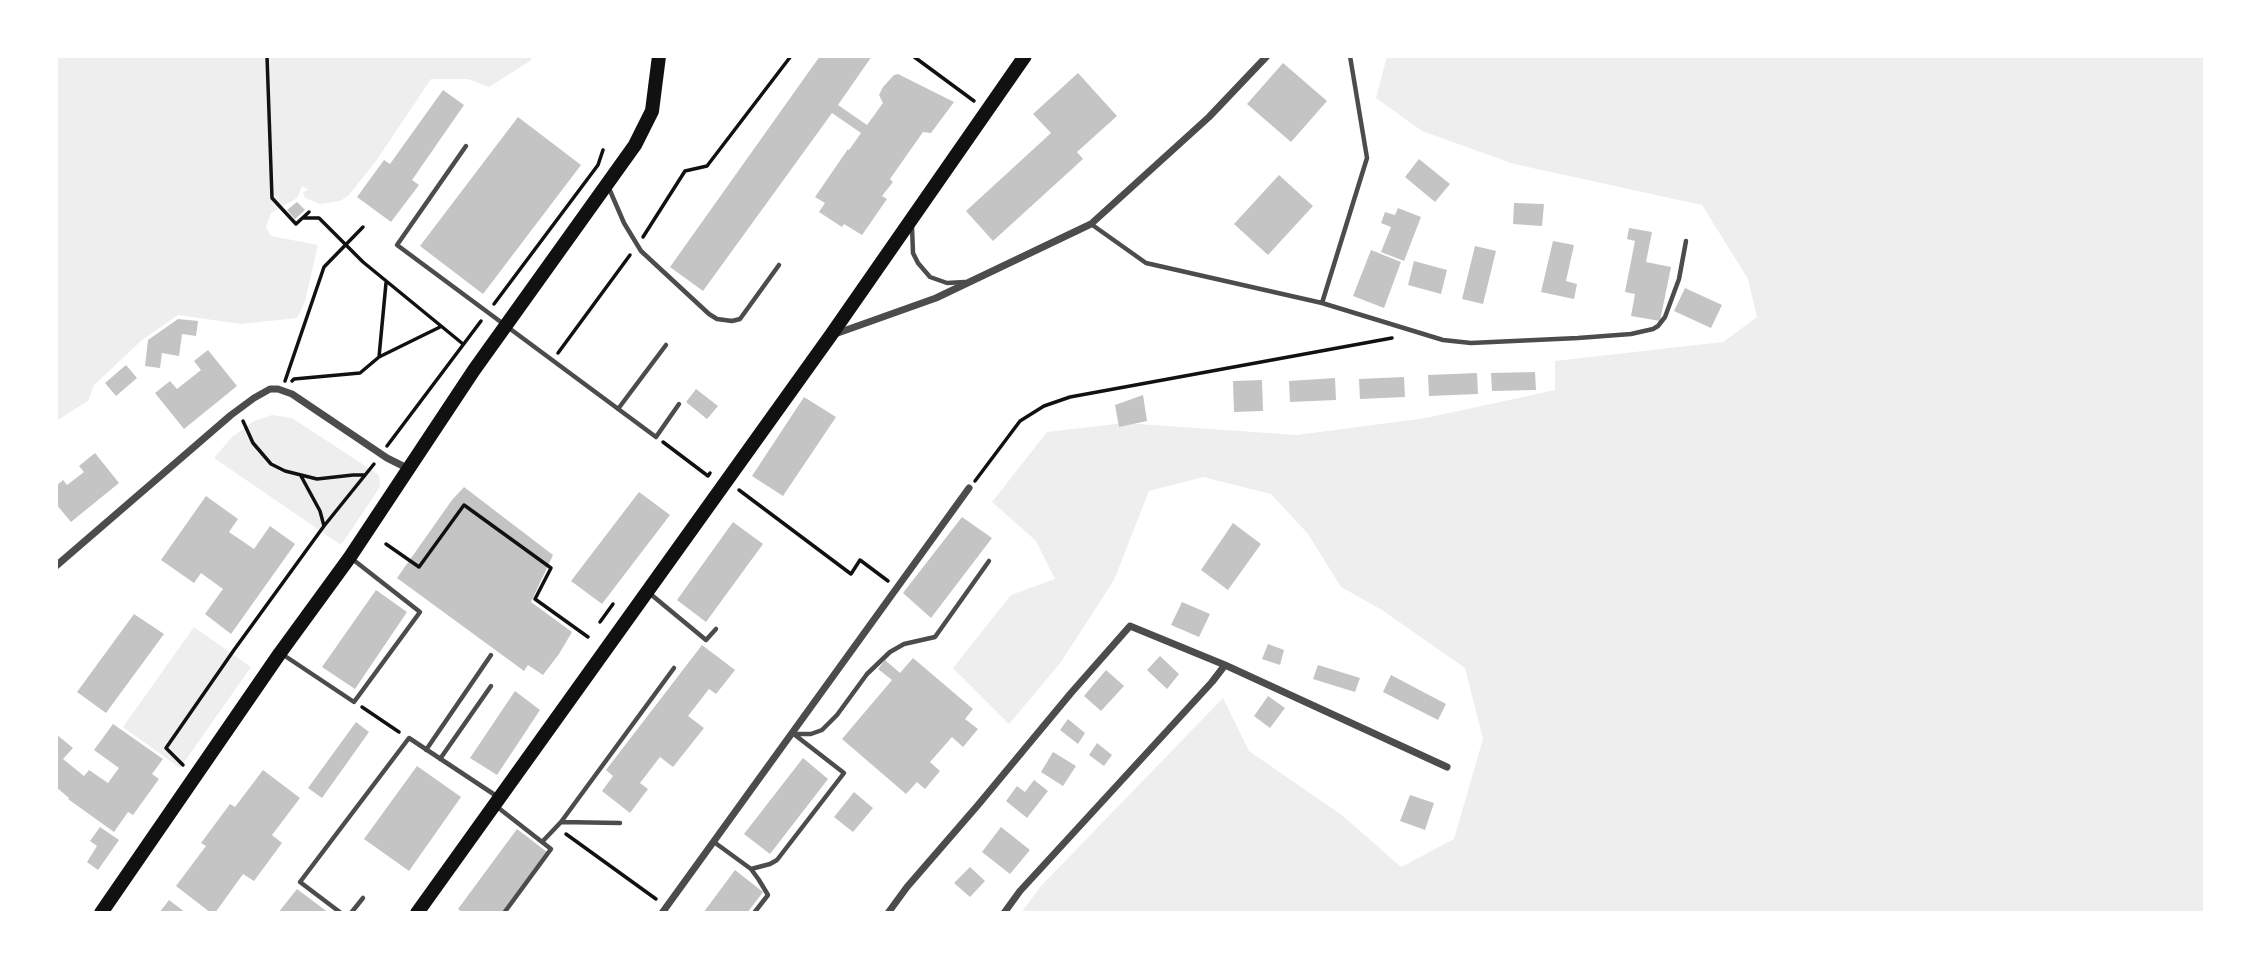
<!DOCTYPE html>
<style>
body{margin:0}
#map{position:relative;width:2261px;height:969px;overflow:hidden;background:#fff;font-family:Mulish,sans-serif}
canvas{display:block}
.frame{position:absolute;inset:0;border:58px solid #fff;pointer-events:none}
</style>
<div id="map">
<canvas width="2261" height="969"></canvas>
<div class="frame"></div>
</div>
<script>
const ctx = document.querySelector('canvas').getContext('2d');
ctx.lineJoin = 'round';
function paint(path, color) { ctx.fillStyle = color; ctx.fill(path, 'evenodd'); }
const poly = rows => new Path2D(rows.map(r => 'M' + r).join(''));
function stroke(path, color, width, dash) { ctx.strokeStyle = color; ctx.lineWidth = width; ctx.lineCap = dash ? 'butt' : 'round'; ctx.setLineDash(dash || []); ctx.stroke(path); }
paint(poly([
 [56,56,533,56,530,61,489,87,468,79,431,79,376,161,348,196,340,201,320,204,305,198,303,192,308,190,302,186,297,198,271,213,266,227,271,236,318,245,305,301,297,318,241,324,178,315,142,340,94,385,88,401,56,421],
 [1387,56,2205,56,2205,913,1021,913,1041,886,1223,698,1249,751,1343,816,1401,867,1454,839,1483,739,1465,668,1382,610,1341,587,1308,534,1271,494,1203,477,1149,491,1114,580,1061,662,1009,724,953,668,1011,595,1055,579,1036,541,992,502,1047,432,1124,423,1297,435,1426,418,1555,390,1555,361,1723,342,1757,317,1748,279,1702,205,1514,164,1422,131,1376,98],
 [272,415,292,418,379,475,380,487,341,545,214,458,232,437,254,421],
 [194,627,251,667,180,768,123,727]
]), '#eee');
paint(poly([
 [820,56,872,56,838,105,867,125,883,103,879,95,883,87,894,75,898,74,954,102,931,133,923,132,890,179,893,182,882,196,887,199,862,235,844,224,842,227,819,212,825,203,815,197,848,149,849,150,861,133,832,113,703,291,670,267],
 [1283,63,1327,101,1291,142,1247,104],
 [1078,73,1117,116,1077,152,1083,159,993,241,966,211,1051,133,1033,114],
 [443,90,464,105,412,180,419,185,391,222,357,197,384,160,390,164],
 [518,117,581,165,483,294,420,246],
 [1419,159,1450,184,1435,202,1405,177],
 [1279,175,1313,206,1268,255,1234,224],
 [297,202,305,210,295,219,287,210],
 [1514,203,1544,204,1542,226,1513,224],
 [1398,208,1421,217,1404,261,1381,252,1391,227,1381,223,1385,212,1395,215],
 [1629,228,1652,232,1646,262,1671,267,1660,321,1631,316,1635,294,1625,292,1635,241,1627,239],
 [1553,241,1574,245,1566,281,1577,284,1574,299,1541,292],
 [1475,246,1496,251,1483,304,1462,299],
 [1371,250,1401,262,1384,308,1353,296],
 [1414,261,1447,270,1441,294,1408,285],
 [1685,288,1722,305,1711,328,1674,311],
 [178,319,198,321,196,336,182,334,179,356,162,353,160,368,145,366,148,340],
 [208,350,237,386,184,429,155,393,170,381,177,389,201,370,194,361],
 [126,365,137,378,116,396,105,383],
 [1535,372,1536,390,1492,391,1491,373],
 [1477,373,1478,394,1429,396,1428,375],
 [1404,377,1405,397,1360,399,1359,379],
 [1335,378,1336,400,1290,402,1289,381],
 [1262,380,1263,411,1234,412,1233,381],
 [696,389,718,406,707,419,686,402],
 [1143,395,1147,421,1119,427,1115,405],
 [804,397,836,417,783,496,752,476],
 [95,453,119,483,71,522,56,504,56,486,63,480,67,485,84,472,79,466],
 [464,487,553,555,531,602,572,632,559,654,543,675,528,665,524,671,397,578,452,500],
 [639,492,670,515,602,604,571,581],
 [206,496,238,519,229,532,254,549,270,526,295,544,231,634,205,614,223,589,201,573,194,583,161,560],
 [962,517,992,538,931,618,903,593],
 [733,522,763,544,706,622,677,600],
 [1233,523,1261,544,1228,590,1201,570],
 [376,590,407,612,355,689,322,667],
 [1182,602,1210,614,1199,637,1171,625],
 [134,614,164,634,106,713,77,692],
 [1268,644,1284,650,1280,665,1262,659],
 [702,645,735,670,716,694,709,689,688,716,704,728,673,767,660,757,640,783,648,789,630,813,602,791,613,776,606,770],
 [1160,656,1179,674,1167,689,1147,670],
 [913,658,973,709,965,719,978,729,963,747,952,737,930,762,940,771,925,789,917,782,906,794,842,739,892,680,878,669,885,660,900,673],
 [1318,665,1360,678,1355,692,1313,679],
 [1106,670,1124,686,1101,711,1084,696],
 [1391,675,1446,704,1438,720,1383,692],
 [515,691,540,710,497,775,470,758],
 [1268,696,1285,708,1270,728,1254,716],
 [1068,719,1085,733,1078,744,1060,730],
 [356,722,369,732,322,798,308,788],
 [113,724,163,759,152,774,159,779,133,815,128,812,114,832,68,799,69,798,56,787,56,734,73,748,63,759,84,776,89,770,108,783,119,768,94,750],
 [1097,743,1112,755,1104,766,1089,755],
 [1053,752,1076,766,1063,786,1041,772],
 [803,758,828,779,770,854,744,834],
 [417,766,461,797,409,871,364,839],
 [263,770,300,798,272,835,282,843,254,881,243,874,215,913,211,913,176,886,206,846,201,843,230,804,235,807],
 [1034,780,1048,791,1027,818,1006,801,1017,786,1025,792],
 [854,792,873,808,853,832,834,817],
 [1410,795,1434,803,1425,830,1400,821],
 [100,827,119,840,98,870,87,862,97,846,90,841],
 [1001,827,1030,850,1010,874,982,852],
 [517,829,547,852,502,913,463,913,458,909],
 [970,867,985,881,970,897,954,883],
 [735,870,763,892,747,913,703,913],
 [297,889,329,913,278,913],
 [169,900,186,913,159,913]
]), '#c4c4c4');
stroke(poly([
 [267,56,272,198,296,224,309,212],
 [913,56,974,101],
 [303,218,319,218,363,262,463,344],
 [643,237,685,171,707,166,791,56],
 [494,304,598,165,603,150],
 [558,353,630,255],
 [379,357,386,283],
 [285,381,324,267,363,227],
 [292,381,294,379,360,373,379,357,440,327],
 [243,421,253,443,271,464,285,471,317,479,353,475,364,475],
 [663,442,708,476,710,473],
 [387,446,481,321],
 [301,476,320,511,324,526],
 [975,481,1020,421,1044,406,1070,397,1392,338],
 [739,490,851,574,860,560,888,581],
 [386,544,419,567,464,505,551,568,535,599,588,637],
 [600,622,613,604],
 [362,707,399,732],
 [183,765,166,748,234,650,324,526,374,464],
 [566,834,656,899]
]), '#111', 3.5);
stroke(poly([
 [466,146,397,245,656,437,679,404],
 [608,186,624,223,641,251,709,314,717,319,732,321,740,319,779,265],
 [1091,224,1146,263,1322,303,1443,340,1471,343,1578,338,1631,334,1653,329,1658,326,1665,317,1679,279,1686,241],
 [912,227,913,253,918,263,930,277,947,283,965,282],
 [1322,303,1367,158,1350,56],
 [618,409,666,345],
 [648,592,706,640,716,629],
 [282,654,354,702,420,612,351,558],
 [793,734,811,734,822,730,837,715,867,674,890,652,904,644,935,637,989,561],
 [426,750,491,655],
 [440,759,491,686],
 [496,806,551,849,504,913],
 [561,822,674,668],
 [542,842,561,822,620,823],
 [714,842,751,869,759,880,768,895,754,913],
 [751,869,770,864,777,860,844,773,795,735],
 [341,913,300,882,409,738,498,797],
 [351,913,363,898]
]), '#4c4c4c', 4.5);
stroke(poly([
 [835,334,936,298,1091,224,1209,117,1267,56],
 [56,566,231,415,254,398,270,389,278,389,292,394,387,458,409,469],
 [662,913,969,488],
 [888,913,907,887,978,805,1071,693,1130,626,1225,665,1447,767],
 [1004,913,1020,891,1212,682,1225,665]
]), '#4c4c4c', 7);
stroke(poly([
 [101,913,280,653,350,557,474,370,635,145,652,111,659,56],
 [417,913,831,335,1025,56]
]), '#111', 14);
</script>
